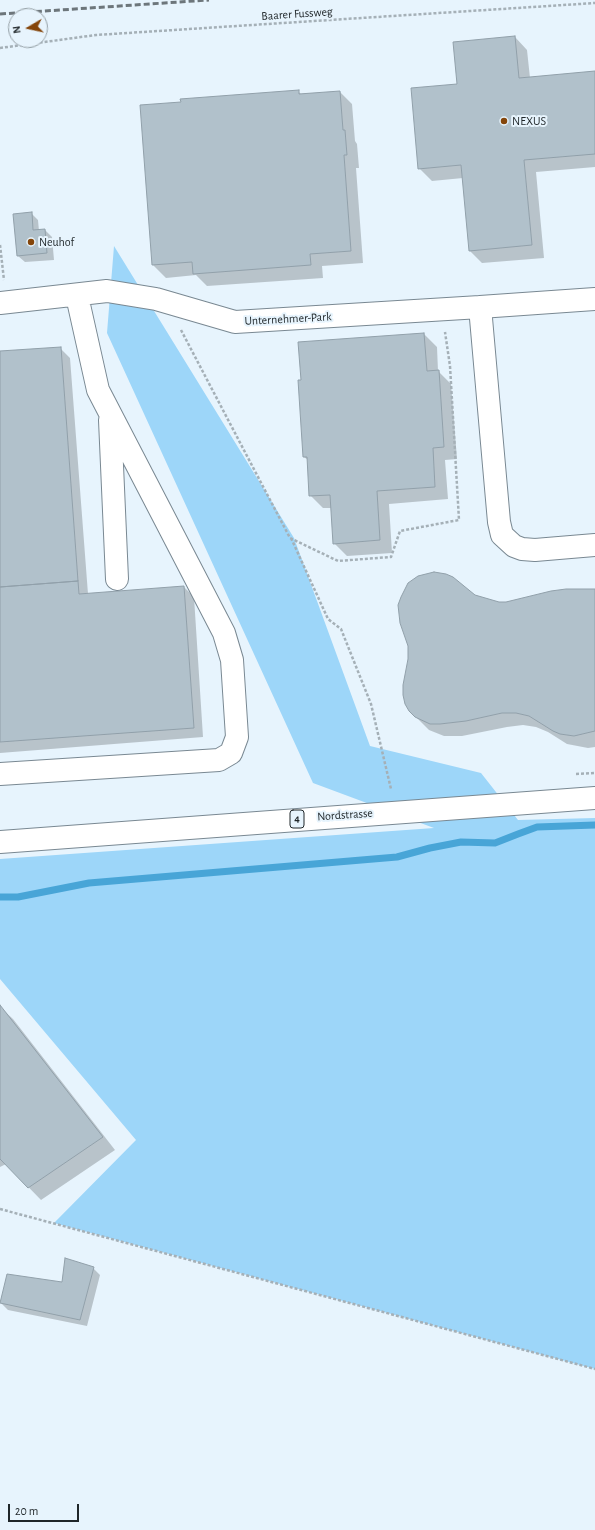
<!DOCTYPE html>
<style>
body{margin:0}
#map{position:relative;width:595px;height:1530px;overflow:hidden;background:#e7f4fd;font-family:"Alegreya Sans",sans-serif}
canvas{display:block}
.north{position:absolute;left:8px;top:8px;width:40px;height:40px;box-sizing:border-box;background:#e7f4fd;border:1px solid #97a2a8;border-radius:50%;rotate:261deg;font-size:11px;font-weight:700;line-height:16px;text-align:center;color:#1f2629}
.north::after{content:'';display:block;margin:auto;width:14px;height:18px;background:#84450a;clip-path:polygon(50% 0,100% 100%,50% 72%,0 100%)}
.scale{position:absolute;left:8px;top:1504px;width:71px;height:18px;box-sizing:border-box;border:2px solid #1f2629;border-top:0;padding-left:5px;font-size:12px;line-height:14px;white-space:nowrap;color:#1f2629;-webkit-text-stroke:3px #e7f4fd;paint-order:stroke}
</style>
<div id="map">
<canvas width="595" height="1530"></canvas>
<div class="north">N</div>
<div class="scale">20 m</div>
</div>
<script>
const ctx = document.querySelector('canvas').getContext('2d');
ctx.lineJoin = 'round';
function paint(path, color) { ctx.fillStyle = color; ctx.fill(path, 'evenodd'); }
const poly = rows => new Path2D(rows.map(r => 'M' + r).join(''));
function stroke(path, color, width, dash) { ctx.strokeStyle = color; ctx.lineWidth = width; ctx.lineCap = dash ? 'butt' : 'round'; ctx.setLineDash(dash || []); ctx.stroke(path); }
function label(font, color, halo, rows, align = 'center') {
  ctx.font = font + ' "Alegreya Sans",sans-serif'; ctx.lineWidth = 4; ctx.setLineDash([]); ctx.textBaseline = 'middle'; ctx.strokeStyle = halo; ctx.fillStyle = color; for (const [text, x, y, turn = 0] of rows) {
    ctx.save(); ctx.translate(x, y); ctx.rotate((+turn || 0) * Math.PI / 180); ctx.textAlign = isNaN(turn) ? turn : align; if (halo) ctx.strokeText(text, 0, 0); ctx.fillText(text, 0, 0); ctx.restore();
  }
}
paint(poly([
 [114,246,294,538,370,746,481,773,518,820,595,818,595,1369,54,1223,136,1140,0,979,0,859,434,828,313,783,107,333]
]), '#9dd6f9');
paint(poly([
 [515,37,527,50,530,78,595,72,595,167,536,172,544,258,482,263,470,251,463,178,432,181,419,168,458,85],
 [298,91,301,94,340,92,352,104,355,141,357,144,359,168,356,168,363,263,322,266,323,278,207,286,196,275,166,278,153,265],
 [31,213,38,220,39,231,45,230,52,237,54,260,25,262,18,256],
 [424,334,437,347,438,371,451,384,457,459,445,460,448,499,389,504,392,553,347,556,334,543,332,508,323,508,310,495,308,460,304,457],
 [60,348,70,358,88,594,184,587,194,597,203,737,0,753,0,352],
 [595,590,595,747,588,748,567,744,548,732,536,727,523,725,507,727,462,736,444,736,429,730,410,711,475,596,499,603],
 [0,1007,13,1019,115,1150,41,1200,6,1164,0,1167],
 [93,1268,100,1275,87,1326,8,1310,1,1303,63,1283]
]), '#0003');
stroke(poly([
 [0,897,18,897,89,883,397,857,430,848,461,842,495,843,518,834,537,827,595,825]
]), '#48a5d7', 7);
const building = poly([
 [515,36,519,78,595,71,595,154,524,160,532,245,469,251,461,165,418,169,411,88,457,84,453,42,515,36],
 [299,90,299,94,340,91,343,130,345,130,347,155,344,155,351,251,310,254,311,265,193,274,192,262,152,265,140,105,181,102,180,99,299,90],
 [32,212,33,230,45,229,47,253,17,256,13,214,32,212],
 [424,333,427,371,439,370,444,447,433,448,435,487,377,491,380,540,333,544,330,495,309,496,307,457,303,457,298,380,301,380,298,342,424,333],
 [61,347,78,581,0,587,0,351,61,347],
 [434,572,446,574,453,577,475,595,499,602,506,602,551,591,566,589,595,589,595,731,574,736,560,734,553,731,529,716,516,713,502,713,466,721,440,724,430,724,415,717,409,711,405,704,403,695,403,685,408,659,408,646,400,623,398,605,401,597,408,583,418,576,434,572],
 [78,581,79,594,184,586,194,728,0,742,0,587,78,581],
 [0,1005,103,1137,28,1188,0,1159,0,1005],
 [65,1258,94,1267,80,1320,0,1303,7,1274,62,1282,65,1258]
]);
paint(building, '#b1c1cb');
stroke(building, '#91a0aa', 1);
const minor = poly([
 [595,299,480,307,499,522,502,535,514,546,522,549,535,550,595,545],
 [0,303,107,291,156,299,235,322,480,307],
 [110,420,117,579],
 [0,774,219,760,231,753,237,737,232,660,224,633,98,390,77,296]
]);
const major = poly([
 [0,842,595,798]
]);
stroke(minor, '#798892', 24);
stroke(major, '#798892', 24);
stroke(poly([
 [0,48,96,35,595,3],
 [0,245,4,280],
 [181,330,290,538,338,561,391,557,400,531,459,520,450,366,445,332],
 [291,538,328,619,341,629,371,704,391,789],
 [576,774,595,773],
 [0,1209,595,1369]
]), '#a5b0b7', 2.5, [3, 2]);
stroke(minor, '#fff', 22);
stroke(major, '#fff', 22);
stroke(poly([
 [0,14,209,0]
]), '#6d767b', 3, [6, 3]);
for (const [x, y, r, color] of [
 [504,121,4,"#84450a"],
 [31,242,4,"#84450a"]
]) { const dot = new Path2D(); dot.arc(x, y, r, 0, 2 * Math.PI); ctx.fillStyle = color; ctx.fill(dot); stroke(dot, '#e7f4fd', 1.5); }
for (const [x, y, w] of [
 [297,819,14]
]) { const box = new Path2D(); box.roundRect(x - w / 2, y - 9, w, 18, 3); ctx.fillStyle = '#e7f4fd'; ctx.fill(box); stroke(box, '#1f2629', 1); }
label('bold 11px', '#1f2629', null, [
 ["4",297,819]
]);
label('12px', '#1f2629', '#e7f4fd', [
 ["Baarer Fussweg",297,14,-4],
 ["Unternehmer-Park",288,319,-3],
 ["Nordstrasse",345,815,-4]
]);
label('12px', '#1f2629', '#e7f4fd', [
 ["NEXUS",512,121],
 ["Neuhof",39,242]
], 'left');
</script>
